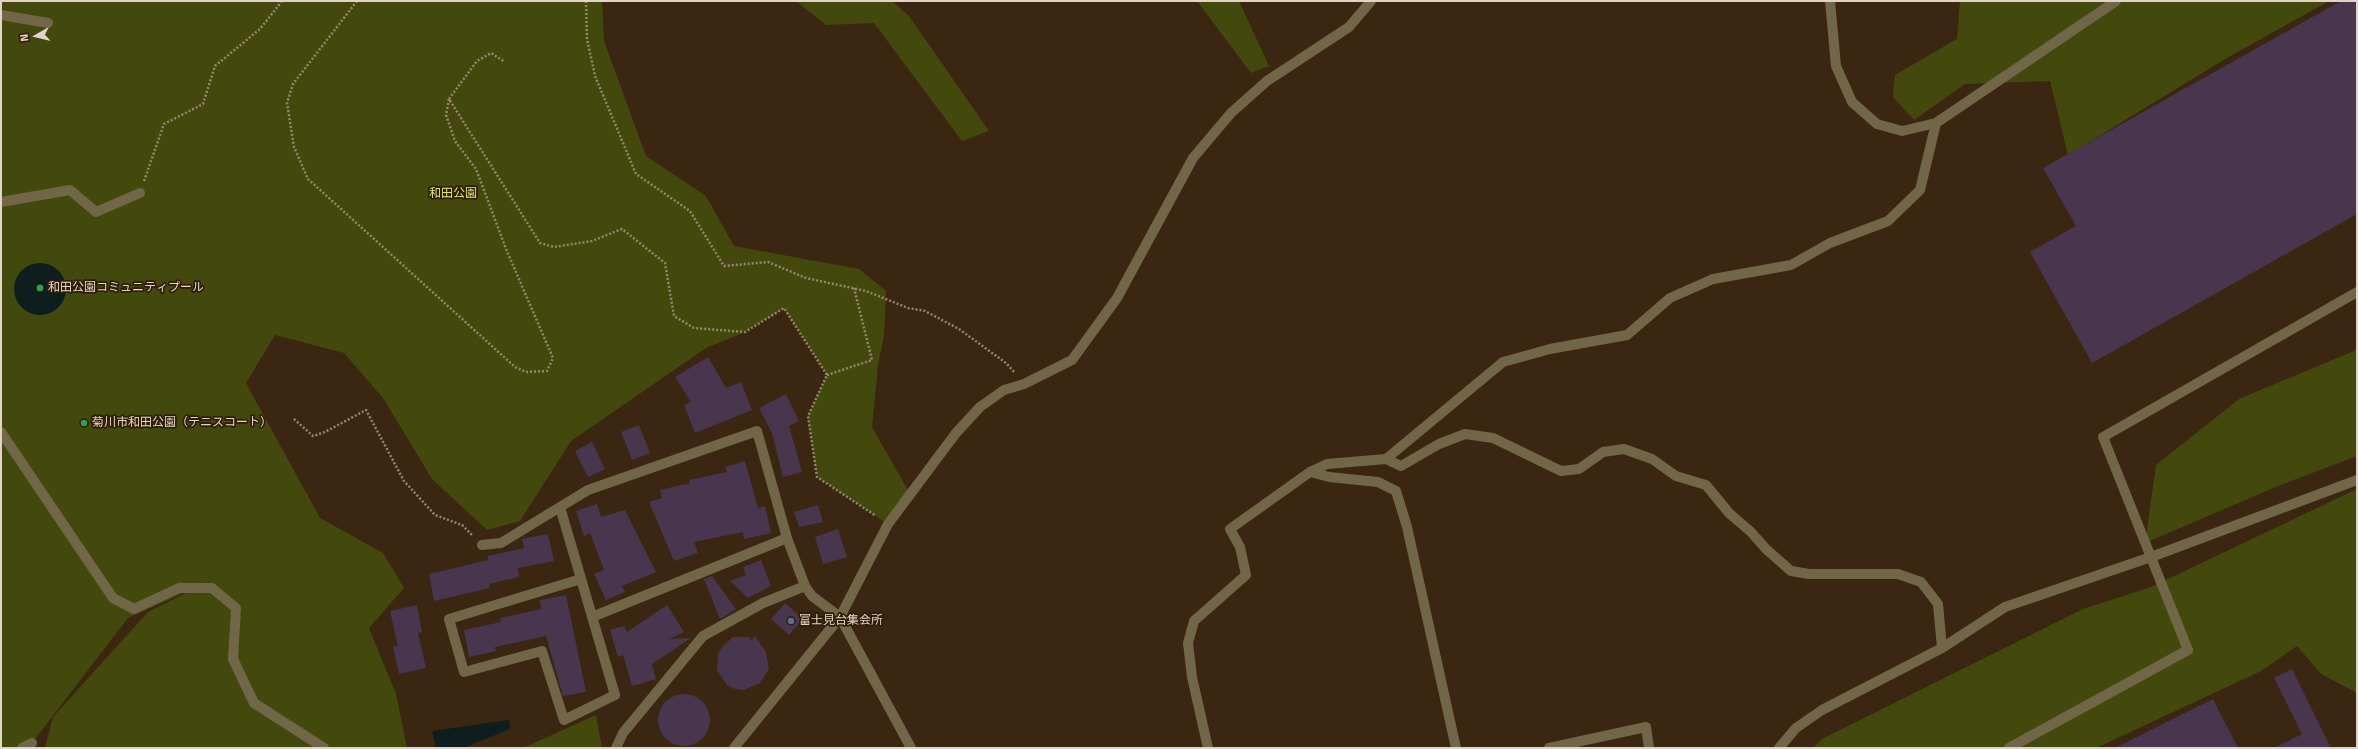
<!DOCTYPE html>
<meta charset="utf-8">
<style>
body{margin:0}
#map{position:relative;width:2358px;height:749px;overflow:hidden;background:#3b2612;font-family:"Titillium Web",sans-serif}
canvas{display:block}
.frame{position:absolute;inset:0;border:2px solid #e1d4c7;pointer-events:none}
.north{position:absolute;left:16px;top:16px;width:40px;height:40px;-webkit-text-stroke:3px #301d08;paint-order:stroke;rotate:262deg;font-size:11px;font-weight:700;line-height:16px;text-align:center;color:#e1d4c7}
.north::after{content:'';display:block;margin:auto;width:14px;height:18px;background:#e1d4c7;clip-path:polygon(50% 0,100% 100%,50% 72%,0 100%)}
</style>
<div id="map">
<canvas width="2358" height="749"></canvas>
<div class="frame"></div>
<div class="north">N</div>
</div>
<script>
const ctx = document.querySelector('canvas').getContext('2d');
ctx.lineJoin = 'round';
function paint(path, color) { ctx.fillStyle = color; ctx.fill(path, 'evenodd'); }
const poly = rows => new Path2D(rows.map(r => 'M' + r).join(''));
function stroke(path, color, width, dash) { ctx.strokeStyle = color; ctx.lineWidth = width; ctx.lineCap = dash ? 'butt' : 'round'; ctx.setLineDash(dash || []); ctx.stroke(path); }
function label(font, color, halo, rows, align = 'center') {
  ctx.font = font + ' "Titillium Web","Noto Sans JP",sans-serif'; ctx.lineWidth = 3.5; ctx.setLineDash([]); ctx.textBaseline = 'middle'; ctx.strokeStyle = halo; ctx.fillStyle = color; for (const [text, x, y, turn = 0] of rows) {
    ctx.save(); ctx.translate(x, y); ctx.rotate((+turn || 0) * Math.PI / 180); ctx.textAlign = isNaN(turn) ? turn : align; if (halo) ctx.strokeText(text, 0, 0); ctx.fillText(text, 0, 0); ctx.restore();
  }
}
paint(poly([
 [1,1,602,1,604,41,646,156,706,196,734,246,859,269,886,291,884,336,878,365,872,427,910,494,888,524,817,477,808,416,827,375,784,308,745,332,706,348,571,441,520,521,487,530,432,479,383,398,344,353,275,335,246,383,320,518,383,553,404,588,369,628,396,694,407,748,45,748,53,717,148,612,208,582,128,618,32,743,22,748,1,748],
 [796,1,892,1,909,16,989,131,962,141,874,23,826,25],
 [1197,1,1239,1,1269,66,1251,73],
 [1960,1,2329,1,2225,59,2068,155,2050,81,1965,84,1914,120,1893,97,1895,75,1957,39],
 [2357,348,2357,456,2278,486,2145,543,2156,465,2239,399,2354,351],
 [2357,489,2357,693,2321,674,2297,646,2261,671,2096,748,1813,748,1822,739,2083,609,2151,587],
 [596,715,602,748,523,748]
]), '#43490c');
paint(poly([
 '14 289a26 26 0 1 1 52 0a26 26 0 1 1-52 0Z',
 [509,720,510,729,463,748,436,748,432,731]
]), '#0e1e1e');
paint(poly([
 [2341,1,2357,1,2357,214,2092,363,2030,252,2076,226,2043,168],
 [708,357,726,388,741,382,752,410,695,433,684,405,691,402,675,377],
 [786,394,799,421,789,426,802,472,783,477,772,433,759,408],
 [639,425,650,453,632,460,621,432],
 [592,442,605,469,588,477,575,451],
 [745,461,758,508,765,506,771,533,744,539,743,532,694,542,698,553,674,561,649,502,662,498,660,490,690,483,689,480,727,472,725,467],
 [597,504,601,517,625,510,656,572,622,586,625,592,606,600,594,574,604,570,590,533,584,536,576,511],
 [818,505,823,522,799,527,794,512],
 [838,529,847,557,823,564,815,537],
 [548,534,554,561,518,568,519,577,489,584,490,588,434,601,429,574,488,560,488,556,524,548,522,539],
 [761,560,771,586,748,598,730,581,746,575,743,567],
 [712,576,736,609,720,619,704,579],
 [566,595,586,692,563,696,546,636,495,647,496,651,469,657,464,630,501,622,500,618,541,609,540,600],
 [785,603,803,619,789,635,771,619],
 [417,605,422,632,418,633,426,668,399,674,393,647,398,646,390,611],
 [667,605,684,632,669,639,691,638,652,664,656,679,632,686,623,655,618,657,610,630,624,626,627,632],
 [755,636,766,652,769,669,760,683,744,690,735,689,727,685,717,670,718,653,723,646,733,637,749,637,751,641],
 [2292,669,2331,748,2274,748,2302,734,2274,678],
 '658 720a26 26 0 1 1 52 0a26 26 0 1 1-52 0Z',
 [2213,699,2238,748,2115,748]
]), '#47364d');
stroke(poly([
 [357,1,293,84,287,103,294,147,308,179,515,367,526,372,547,371,553,358,506,249,476,169,455,141,446,115,449,99,540,243,554,247,592,241,622,229,665,263,674,316,694,328,745,332,784,308,827,375,808,416,817,477,876,516],
 [586,1,587,39,595,76,636,174,690,211,724,266,768,262,806,278,866,291,908,308,925,311,959,329,1006,363,1015,373],
 [449,99,477,61,491,53,505,62],
 [144,181,164,124,203,104,215,66,260,29,282,1],
 [827,375,872,360,854,288],
 [294,419,313,436,325,432,366,410,404,481,435,515,462,525,473,536]
]), '#968575', 2.5, [2, 2]);
stroke(poly([
 [1830,1,1836,66,1852,102,1877,124,1902,131,1936,123,2116,1],
 [1,15,48,23],
 [1,202,70,190,96,212,140,193],
 [1,432,113,598,134,609,179,588,212,588,236,608,233,659,254,703,324,748],
 [1386,459,1503,362,1550,349,1627,335,1670,298,1713,279,1791,265,1830,243,1888,221,1920,190,1936,123],
 [1310,472,1329,477,1378,482,1396,491,1407,527,1456,748],
 [560,507,615,695,564,720,542,651,464,672,449,619,581,579],
 [482,545,501,543,588,490,757,431,787,538,805,586],
 [592,617,787,538],
 [1942,648,2005,607,2151,557,2357,480],
 [22,748,32,743],
 [616,748,623,733,703,636,763,603,805,586,812,596,840,617,911,748],
 [734,748,840,617,888,524,956,433,980,407,1004,390,1024,384,1072,360,1117,298,1193,158,1231,113,1267,81,1349,27,1371,1],
 [1208,748,1192,677,1188,643,1194,621,1246,575,1240,547,1230,529,1310,472,1327,464,1386,459,1401,466,1439,444,1465,434,1493,438,1561,471,1579,469,1603,452,1624,449,1652,459,1676,476,1706,485,1729,513,1751,532,1766,549,1791,571,1809,574,1898,574,1921,582,1938,604,1942,648,1822,710,1796,728,1779,748],
 [1549,748,1646,727,1649,748],
 [2009,748,2188,650,2103,437,2357,292]
]), '#716647', 10);
for (const [x, y, r, color] of [
 [40,288,4,"#2e9e5b"],
 [84,423,4,"#2e9e5b"],
 [791,621,4,"#5c6f8a"]
]) { const dot = new Path2D(); dot.arc(x, y, r, 0, 2 * Math.PI); ctx.fillStyle = color; ctx.fill(dot); stroke(dot, '#301d08', 1.5); }
label('12px', '#dbe979', '#301d08', [
 ["和田公園",453,194]
]);
label('12px', '#e1d4c7', '#301d08', [
 ["和田公園コミュニティプール",48,288],
 ["菊川市和田公園（テニスコート）",92,423],
 ["富士見台集会所",799,621]
], 'left');
</script>
